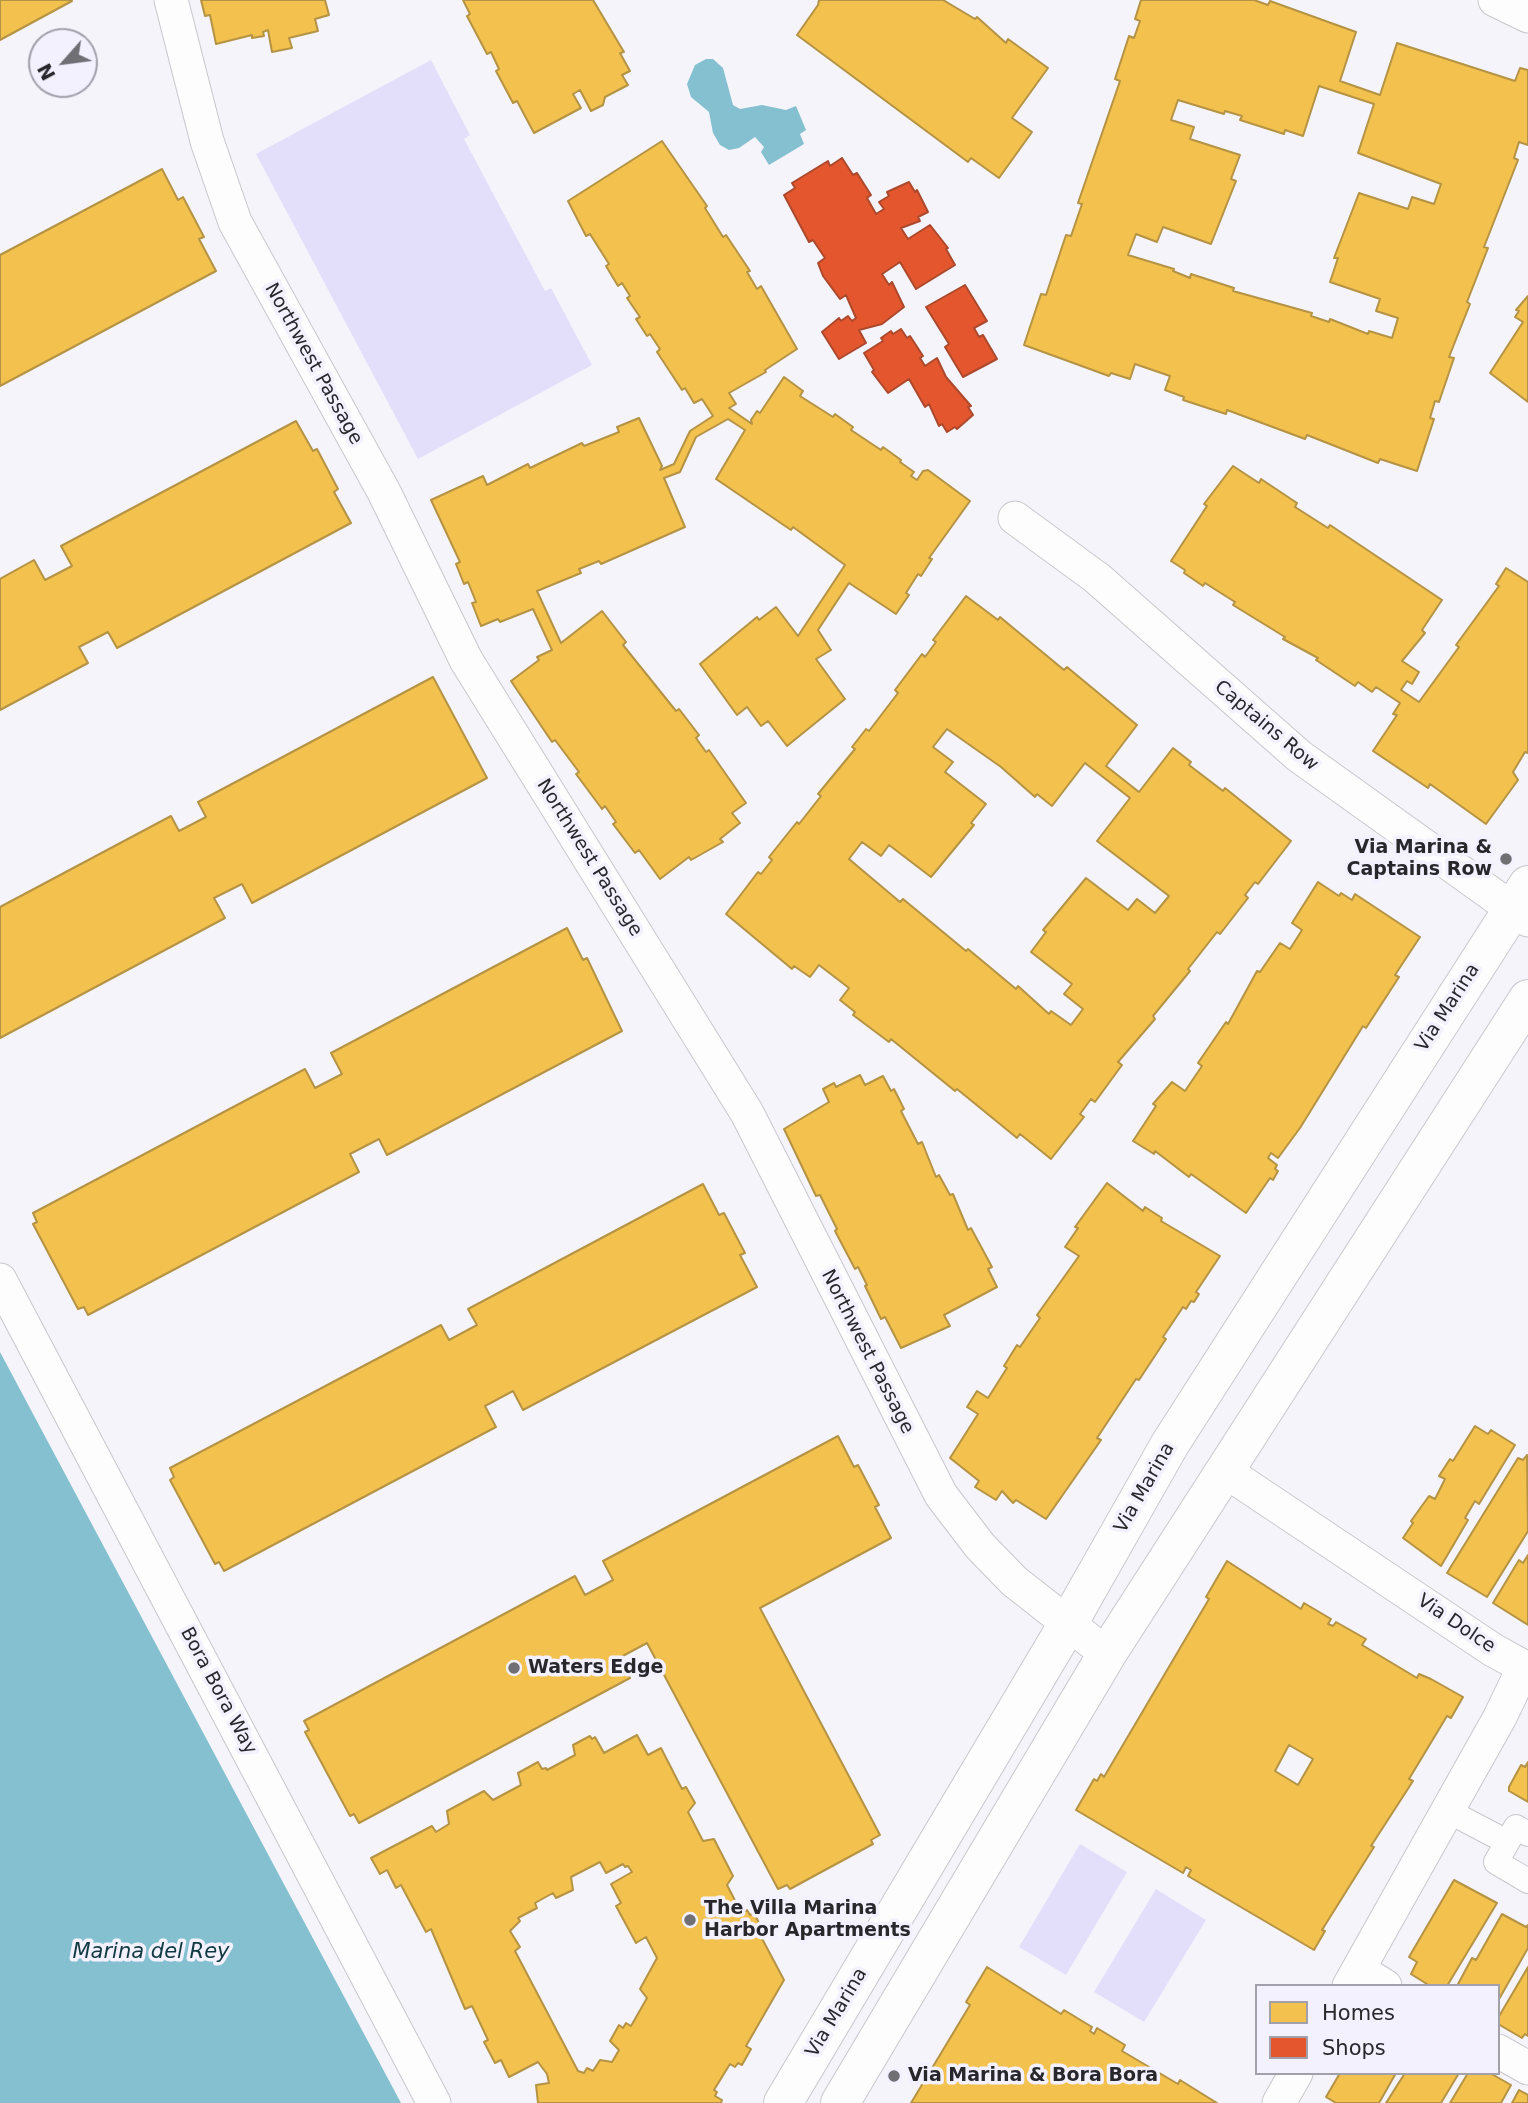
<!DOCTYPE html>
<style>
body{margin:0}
#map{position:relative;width:1528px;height:2103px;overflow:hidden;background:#f5f4fb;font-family:"DejaVu Sans",sans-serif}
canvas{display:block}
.legend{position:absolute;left:1255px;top:1984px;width:245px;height:91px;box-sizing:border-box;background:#f3f1fe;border:2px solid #a2a0aa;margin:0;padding:9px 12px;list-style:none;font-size:21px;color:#28272c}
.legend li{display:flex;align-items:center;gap:14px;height:35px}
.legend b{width:35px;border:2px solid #a2a0aa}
.north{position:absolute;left:28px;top:28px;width:70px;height:70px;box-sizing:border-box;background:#f3f1fe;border:2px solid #a2a0aa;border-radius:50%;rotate:242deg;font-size:19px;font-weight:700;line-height:28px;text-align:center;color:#28272c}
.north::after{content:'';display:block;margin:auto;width:24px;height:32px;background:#706f74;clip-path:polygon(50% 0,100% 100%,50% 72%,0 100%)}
</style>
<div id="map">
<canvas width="1528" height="2103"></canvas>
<ul class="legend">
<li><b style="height:19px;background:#f2c14e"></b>Homes</li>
<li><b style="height:19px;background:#e4572e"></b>Shops</li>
</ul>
<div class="north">N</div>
</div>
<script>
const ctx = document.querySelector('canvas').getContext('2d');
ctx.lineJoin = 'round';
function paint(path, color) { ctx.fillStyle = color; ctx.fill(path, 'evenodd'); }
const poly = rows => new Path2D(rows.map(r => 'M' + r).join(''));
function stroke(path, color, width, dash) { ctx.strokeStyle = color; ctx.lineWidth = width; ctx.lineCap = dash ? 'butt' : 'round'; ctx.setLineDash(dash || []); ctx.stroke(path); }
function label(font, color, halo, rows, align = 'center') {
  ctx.font = font + ' "DejaVu Sans",sans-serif'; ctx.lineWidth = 7; ctx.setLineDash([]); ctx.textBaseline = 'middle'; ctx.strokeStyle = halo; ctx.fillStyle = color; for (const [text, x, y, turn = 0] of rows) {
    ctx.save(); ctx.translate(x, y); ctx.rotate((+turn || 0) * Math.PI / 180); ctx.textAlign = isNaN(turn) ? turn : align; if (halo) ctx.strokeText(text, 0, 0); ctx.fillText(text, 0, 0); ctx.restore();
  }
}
paint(poly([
 [431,60,470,135,464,139,545,291,551,288,592,365,418,459,256,154],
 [1080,1844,1127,1872,1066,1975,1019,1947],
 [1156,1889,1206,1920,1144,2022,1094,1992]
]), '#e3dffa');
paint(poly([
 [706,59,713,59,723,68,733,105,740,109,762,105,786,110,796,106,806,130,800,134,804,144,769,165,761,152,764,147,755,137,739,148,729,150,720,145,713,133,709,112,691,97,687,84,695,65],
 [0,1352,286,1888,401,2103,0,2103]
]), '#84c0cf');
const homes = poly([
 [0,0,71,0,72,1,0,40,0,0],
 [201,0,325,0,329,15,315,19,318,31,289,38,292,48,272,52,268,30,263,32,264,36,252,38,252,35,216,44,210,15,205,16,201,0],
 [463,0,593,0,624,52,620,53,630,71,622,75,628,85,605,97,603,105,591,111,580,90,573,94,581,108,534,133,517,101,513,103,496,71,499,69,491,52,487,54,467,16,470,14,463,0],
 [819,0,943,0,975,19,977,17,1006,43,1008,39,1048,68,1012,118,1032,132,999,178,971,158,968,162,797,35,818,5,819,0],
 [1141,0,1254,0,1268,5,1270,1,1356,32,1340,81,1380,95,1397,43,1515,81,1520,68,1528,70,1528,145,1519,142,1514,158,1518,160,1484,247,1488,248,1467,302,1470,304,1449,357,1454,358,1439,402,1435,401,1430,418,1434,419,1417,471,1380,459,1378,463,1307,435,1305,439,1227,410,1226,414,1183,400,1184,397,1165,390,1170,376,1135,364,1130,379,1111,373,1109,376,1024,345,1041,294,1046,295,1066,235,1071,236,1082,204,1078,203,1120,81,1115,79,1129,36,1134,38,1140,21,1135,19,1141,0],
 [1319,86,1374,104,1358,153,1441,184,1434,204,1412,197,1408,209,1359,193,1334,258,1338,258,1330,282,1380,299,1376,311,1398,318,1392,338,1369,331,1368,334,1330,319,1329,322,1311,316,1312,313,1233,291,1234,288,1191,274,1190,278,1173,271,1174,269,1128,255,1136,234,1157,242,1163,227,1211,244,1236,181,1231,179,1240,155,1190,139,1194,127,1171,120,1178,100,1224,114,1225,111,1242,116,1240,120,1284,134,1285,130,1303,136,1319,86],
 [662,141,707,206,705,208,723,237,726,235,750,271,747,272,757,289,761,286,797,349,765,370,766,372,729,393,736,404,729,408,752,424,751,420,757,411,760,413,784,377,803,391,800,396,833,417,835,414,853,427,851,430,881,450,883,447,901,460,900,462,914,472,911,476,917,480,923,471,928,470,970,501,929,558,932,559,921,576,918,574,906,593,909,595,896,614,849,583,818,630,831,650,816,659,845,699,787,746,768,721,761,726,747,707,737,715,700,664,757,617,759,620,776,607,798,636,845,565,793,527,791,530,716,479,745,430,728,419,696,437,680,472,664,478,685,527,601,564,599,561,579,569,581,573,537,591,561,643,602,611,626,642,623,645,676,711,679,709,699,735,696,738,706,752,709,750,746,803,732,813,740,823,720,839,723,842,691,860,689,857,660,879,639,850,635,853,613,824,616,822,605,806,602,809,576,774,579,772,555,740,552,742,511,681,539,660,537,657,552,650,533,609,500,622,498,619,481,626,472,603,476,602,468,582,464,584,456,564,460,562,431,500,483,476,487,485,528,464,530,468,582,443,584,446,619,432,617,427,639,418,662,466,660,470,674,464,690,431,713,416,702,399,694,403,685,388,682,390,657,352,660,349,650,334,647,336,636,319,640,317,627,298,630,296,622,283,618,286,606,266,609,264,590,234,586,236,568,201,662,141],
 [162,169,178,200,183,197,204,237,199,239,216,271,0,386,0,255,162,169],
 [1528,296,1528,402,1490,373,1523,322,1515,317,1519,311,1516,310,1528,296],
 [296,421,313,451,317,449,338,489,334,492,351,523,117,648,108,632,79,647,88,663,0,710,0,579,34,560,45,580,72,566,61,546,296,421],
 [1233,466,1259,483,1261,479,1297,503,1295,507,1328,528,1330,525,1442,600,1422,630,1425,633,1402,661,1419,672,1412,684,1407,681,1401,690,1419,702,1459,647,1456,645,1499,586,1496,584,1506,568,1528,582,1528,753,1525,752,1513,772,1518,780,1486,824,1430,784,1428,788,1373,751,1397,715,1393,714,1400,703,1376,687,1372,692,1358,682,1355,686,1316,660,1318,658,1283,639,1285,637,1233,605,1235,602,1205,583,1203,586,1184,573,1185,570,1171,561,1207,506,1204,504,1233,466],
 [966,596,998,620,1000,617,1064,670,1067,667,1137,725,1106,766,1139,792,1173,748,1191,762,1189,765,1223,791,1225,788,1291,841,1258,884,1255,882,1245,895,1248,898,1220,934,1217,932,1188,969,1190,971,1153,1016,1155,1019,1118,1062,1122,1065,1095,1102,1091,1099,1080,1114,1084,1117,1051,1159,1020,1134,1017,1138,957,1089,955,1091,891,1039,889,1042,853,1015,855,1012,840,1000,849,988,819,965,810,977,794,966,792,969,726,914,758,872,761,874,772,860,769,857,797,822,799,824,821,796,818,794,855,749,852,747,866,729,869,731,898,693,895,690,922,654,925,657,936,642,933,640,966,596],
 [947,729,1001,767,1035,797,1037,794,1052,806,1085,763,1130,798,1097,841,1169,896,1155,913,1137,899,1128,910,1086,878,1043,930,1046,932,1031,952,1072,984,1064,994,1083,1009,1071,1025,1051,1011,1049,1014,1018,986,1016,989,968,949,966,951,903,899,900,902,849,859,862,842,881,856,889,845,931,877,974,825,971,823,986,804,945,772,953,762,933,747,947,729],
 [433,677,487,778,252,903,242,884,214,898,225,918,0,1038,0,907,171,816,179,831,206,817,198,802,433,677],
 [1318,882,1339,896,1341,893,1352,900,1355,894,1420,937,1395,975,1399,977,1366,1028,1363,1026,1300,1128,1278,1158,1271,1153,1268,1158,1277,1165,1275,1169,1278,1171,1273,1180,1270,1178,1246,1213,1191,1174,1189,1177,1155,1151,1154,1154,1133,1141,1156,1106,1153,1104,1172,1082,1185,1091,1202,1066,1198,1063,1226,1022,1228,1024,1257,971,1260,972,1280,943,1290,949,1302,930,1292,923,1318,882],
 [567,928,583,960,587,958,622,1031,387,1155,379,1139,350,1154,359,1172,88,1315,84,1307,78,1309,33,1224,37,1222,33,1213,305,1069,315,1088,342,1074,331,1053,567,928],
 [860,1075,865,1085,883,1076,891,1091,894,1089,904,1109,901,1111,918,1144,922,1142,936,1177,939,1175,950,1195,953,1194,968,1230,971,1228,992,1267,988,1269,997,1287,944,1315,950,1326,901,1348,885,1317,881,1319,865,1286,867,1285,858,1267,855,1269,835,1231,837,1229,820,1195,816,1196,784,1129,829,1102,823,1089,834,1083,836,1087,860,1075],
 [1107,1183,1143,1211,1145,1207,1162,1218,1161,1221,1220,1256,1196,1292,1199,1294,1194,1302,1191,1301,1186,1309,1183,1307,1163,1337,1166,1339,1139,1380,1136,1379,1097,1438,1101,1440,1046,1519,1016,1500,1013,1503,1002,1491,996,1500,975,1487,979,1481,950,1458,978,1414,967,1407,977,1391,988,1398,1007,1368,1004,1366,1017,1345,1020,1347,1040,1318,1037,1315,1079,1256,1065,1247,1078,1228,1075,1227,1107,1183],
 [703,1184,719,1215,724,1213,745,1253,740,1255,757,1287,523,1410,513,1391,485,1406,496,1427,224,1571,219,1562,215,1564,170,1480,174,1477,170,1468,441,1325,449,1340,477,1325,468,1309,703,1184],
 [1475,1426,1488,1434,1491,1430,1515,1445,1479,1504,1475,1501,1465,1518,1468,1520,1441,1566,1403,1538,1413,1523,1411,1521,1429,1496,1435,1499,1445,1479,1439,1476,1450,1459,1453,1461,1475,1426],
 [838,1436,854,1467,858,1465,879,1505,875,1507,891,1538,760,1608,880,1835,871,1840,873,1844,790,1889,787,1885,778,1889,647,1643,619,1658,630,1678,359,1823,354,1814,350,1816,305,1732,309,1730,304,1721,575,1576,585,1595,613,1580,603,1561,838,1436],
 [1527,1455,1528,1531,1487,1597,1447,1573,1518,1458,1523,1460,1527,1455],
 [1528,1555,1528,1625,1493,1603,1519,1560,1523,1563,1528,1555],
 [1227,1561,1301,1609,1304,1603,1331,1619,1328,1624,1333,1626,1336,1622,1366,1639,1362,1645,1417,1678,1419,1674,1431,1679,1463,1697,1451,1718,1447,1716,1409,1779,1413,1781,1371,1846,1374,1847,1322,1930,1325,1931,1314,1950,1188,1876,1191,1870,1186,1867,1183,1873,1076,1810,1094,1779,1097,1781,1101,1774,1104,1777,1209,1599,1206,1597,1227,1561],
 [1289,1745,1313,1759,1298,1785,1275,1771,1289,1745],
 [637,1735,648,1755,661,1748,682,1789,686,1787,695,1803,688,1812,703,1841,714,1839,733,1876,727,1885,742,1914,747,1910,750,1915,754,1913,762,1929,758,1931,784,1980,746,2046,751,2049,742,2065,738,2063,735,2067,730,2064,714,2090,717,2092,715,2096,722,2100,721,2103,538,2103,536,2085,549,2083,547,2074,538,2062,509,2077,501,2060,495,2063,484,2042,488,2040,472,2006,465,2009,431,1929,426,1932,401,1885,396,1888,387,1870,380,1874,371,1858,432,1826,436,1832,449,1824,447,1811,484,1791,493,1800,521,1785,518,1773,538,1762,542,1769,546,1768,547,1770,575,1755,573,1745,590,1736,592,1739,595,1737,604,1753,637,1735],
 [600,1862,606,1873,623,1864,625,1867,628,1866,632,1872,611,1884,621,1903,616,1906,636,1943,646,1937,657,1958,640,1989,647,1998,631,2026,626,2023,623,2028,619,2025,610,2041,619,2050,612,2062,600,2060,593,2071,587,2068,584,2073,578,2071,515,1951,520,1947,510,1931,520,1921,518,1918,537,1908,535,1903,553,1893,556,1898,573,1890,571,1877,600,1862],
 [1528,1762,1528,1802,1509,1791,1509,1787,1521,1765,1525,1767,1528,1762],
 [1454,1880,1497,1903,1447,1986,1430,1986,1411,1974,1417,1962,1409,1957,1454,1880],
 [1502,1914,1526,1927,1528,1925,1528,1948,1498,2001,1498,1986,1457,1986,1472,1958,1476,1960,1502,1914],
 [987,1967,1061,2014,1064,2010,1092,2027,1090,2031,1094,2034,1097,2028,1125,2045,1122,2051,1178,2084,1180,2080,1217,2103,911,2103,970,2005,966,2002,987,1967],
 [1528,1967,1528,2036,1525,2034,1522,2038,1498,2024,1498,2018,1528,1967],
 [1340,2073,1396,2073,1379,2103,1336,2103,1326,2097,1340,2073],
 [1405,2073,1459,2073,1441,2103,1386,2103,1405,2073],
 [1468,2073,1490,2073,1511,2085,1501,2103,1450,2103,1468,2073],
 [1519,2090,1528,2095,1528,2103,1512,2103,1519,2090]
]);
paint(homes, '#f2c14e');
stroke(homes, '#b59344', 2);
const shops = poly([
 [842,158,853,175,857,173,871,195,867,198,876,214,884,209,879,202,889,196,887,192,909,182,915,192,917,190,928,212,918,217,920,221,901,228,908,239,930,225,948,248,946,249,955,265,916,289,900,262,882,274,889,285,892,282,904,307,882,324,859,330,866,343,839,359,822,332,839,318,841,321,848,316,852,321,856,318,846,295,840,299,823,276,818,263,825,258,813,240,809,242,784,195,795,188,792,183,828,161,830,166,842,158],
 [965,285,987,321,974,328,979,337,983,335,997,359,963,377,945,347,949,344,926,307,965,285],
 [901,329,907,338,910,336,923,356,920,358,925,366,937,358,946,377,971,406,968,407,973,415,957,429,955,427,947,432,942,424,939,426,929,404,925,407,909,379,888,393,872,372,874,370,864,353,883,341,881,338,891,331,893,334,901,329]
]);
paint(shops, '#e4572e');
stroke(shops, '#ac492d', 2);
const pedestrian = poly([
 [1448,1811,1507,1842],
 [1528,1834,1516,1827,1496,1862,1528,1881]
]);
const minor = poly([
 [171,0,207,141,235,222,384,492,466,660,747,1113,941,1495,980,1546,1014,1581,1107,1654],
 [1495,0,1528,16],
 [1015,518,1097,578,1299,756,1528,920],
 [0,1280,434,2103],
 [1225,1471,1493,1650,1524,1667,1500,1717,1349,1986],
 [1359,1970,1385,1986],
 [1498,2051,1528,2068],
 [1279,2103,1296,2073]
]);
const tertiary = poly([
 [783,2103,1069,1622,1170,1444,1528,885],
 [840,2103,1107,1654,1528,999]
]);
stroke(pedestrian, '#c7c7cc', 26);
stroke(minor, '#c7c7cc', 35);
stroke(tertiary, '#c7c7cc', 40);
stroke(pedestrian, '#fefdfe', 24);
stroke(minor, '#fefdfe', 33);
stroke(tertiary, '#fefdfe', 38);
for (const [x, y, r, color] of [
 [1506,859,7,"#706f74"],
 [514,1668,7,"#706f74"],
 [690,1920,7,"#706f74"],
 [894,2076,7,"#706f74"]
]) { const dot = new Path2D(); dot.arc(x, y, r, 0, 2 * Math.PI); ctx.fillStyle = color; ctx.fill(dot); stroke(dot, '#f3f1fe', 2.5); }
label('19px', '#28272c', '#f3f1fe', [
 ["Northwest Passage",313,364,61],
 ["Captains Row",1266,726,40],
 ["Northwest Passage",589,858,58],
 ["Via Marina",1448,1008,-57],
 ["Northwest Passage",867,1352,63],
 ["Via Marina",1145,1488,-60],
 ["Via Dolce",1456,1624,34],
 ["Bora Bora Way",218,1691,62],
 ["Via Marina",837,2013,-59]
]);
label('bold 19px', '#28272c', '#f3f1fe', [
 ["Via Marina &",1492,848,"right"],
 ["Captains Row",1492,870,"right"],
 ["Waters Edge",528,1668],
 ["The Villa Marina",704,1909],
 ["Harbor Apartments",704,1931],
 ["Via Marina & Bora Bora",908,2076]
], 'left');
label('italic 21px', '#103941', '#f3f1fe', [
 ["Marina del Rey",151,1953]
]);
</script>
